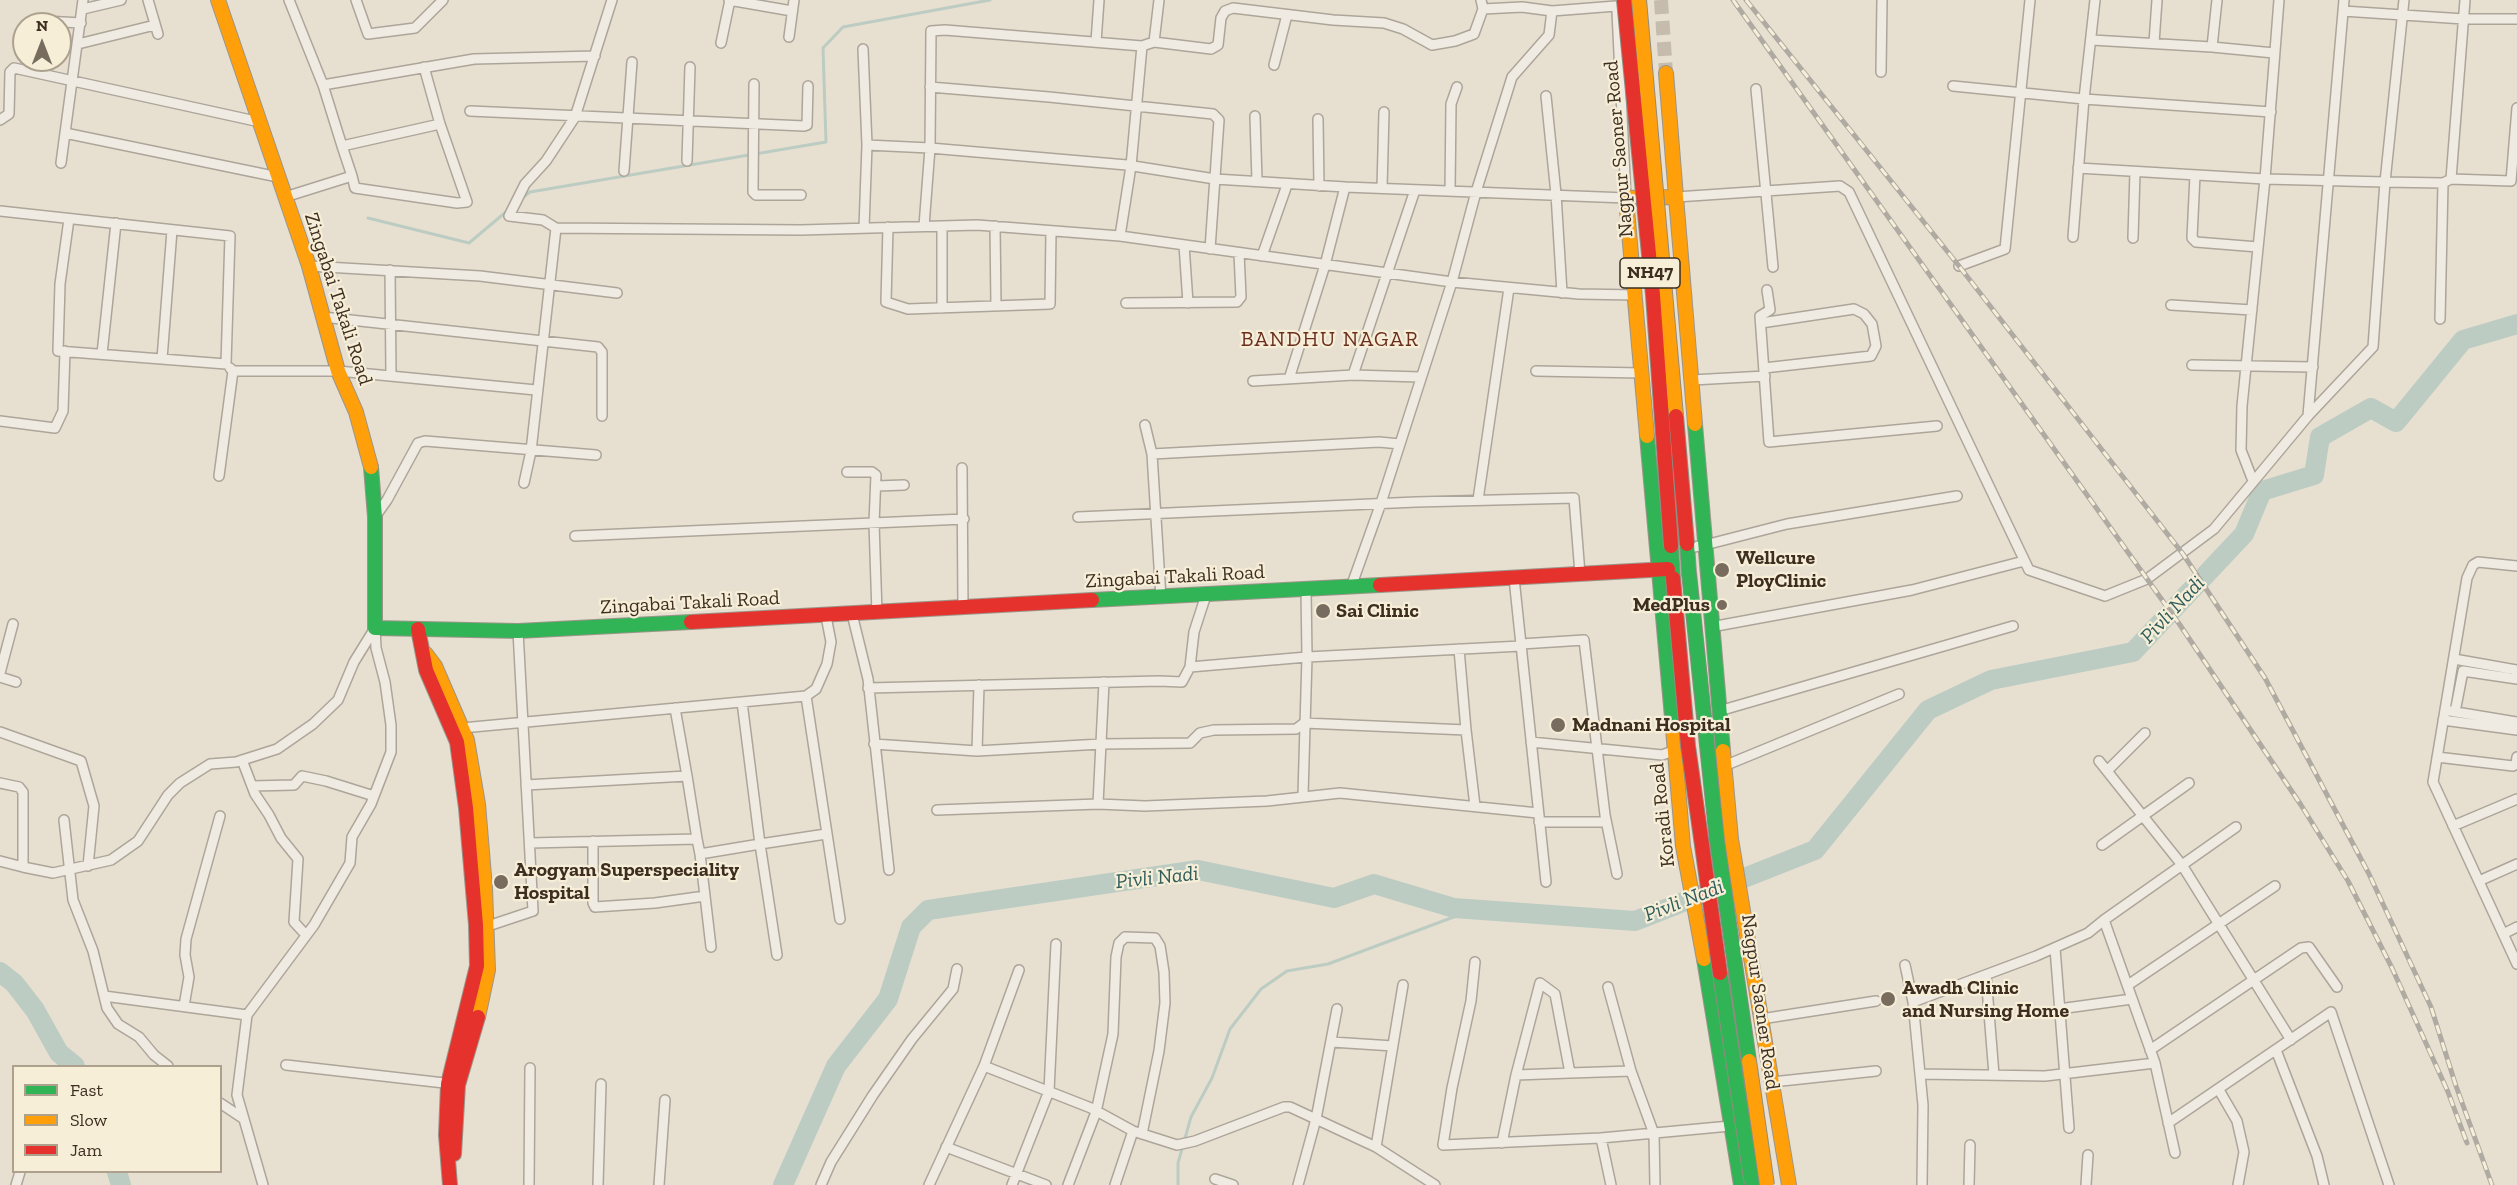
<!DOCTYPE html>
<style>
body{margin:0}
#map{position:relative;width:2517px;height:1185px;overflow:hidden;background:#e7e0d1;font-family:"Zilla Slab",serif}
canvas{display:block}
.legend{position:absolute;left:12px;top:1065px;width:210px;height:108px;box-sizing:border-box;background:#f7eed8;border:2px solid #ada18e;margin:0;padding:8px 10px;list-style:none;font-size:18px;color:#3d2e20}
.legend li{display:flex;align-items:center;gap:12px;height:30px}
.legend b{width:30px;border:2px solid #ada18e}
.north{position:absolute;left:12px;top:12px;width:60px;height:60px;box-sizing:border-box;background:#f7eed8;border:2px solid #ada18e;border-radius:50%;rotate:0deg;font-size:16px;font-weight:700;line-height:24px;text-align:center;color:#3d2e20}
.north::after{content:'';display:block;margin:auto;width:21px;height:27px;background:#786c5e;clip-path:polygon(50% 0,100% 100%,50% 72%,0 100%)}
</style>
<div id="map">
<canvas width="2517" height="1185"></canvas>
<ul class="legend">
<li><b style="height:8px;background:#30b455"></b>Fast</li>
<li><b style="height:8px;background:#ff9f0a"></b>Slow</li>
<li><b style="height:8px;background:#e5322d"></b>Jam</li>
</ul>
<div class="north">N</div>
</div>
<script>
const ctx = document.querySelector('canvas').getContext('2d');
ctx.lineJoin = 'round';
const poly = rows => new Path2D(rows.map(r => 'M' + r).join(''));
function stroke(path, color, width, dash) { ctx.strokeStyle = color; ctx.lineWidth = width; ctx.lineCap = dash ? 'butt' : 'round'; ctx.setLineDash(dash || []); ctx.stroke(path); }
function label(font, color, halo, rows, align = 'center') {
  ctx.font = font + ' "Zilla Slab",serif'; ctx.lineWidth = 4.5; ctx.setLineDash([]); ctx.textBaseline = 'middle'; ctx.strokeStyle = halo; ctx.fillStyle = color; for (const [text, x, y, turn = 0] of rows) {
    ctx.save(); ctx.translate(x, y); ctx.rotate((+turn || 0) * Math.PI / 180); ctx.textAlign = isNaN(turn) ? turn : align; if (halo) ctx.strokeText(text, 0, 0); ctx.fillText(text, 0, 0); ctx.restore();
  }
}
stroke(poly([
 [521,199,530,192,826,142,823,48,843,27,990,0],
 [368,218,469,243,507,211],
 [1178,1185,1178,1163,1191,1117,1212,1078,1230,1029,1261,989,1287,971,1328,964,1475,909]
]), '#bcccc2', 3);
stroke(poly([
 [0,972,14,983,35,1010,59,1053,75,1066],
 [117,1172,121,1185],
 [783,1185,836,1066,888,999,911,927,928,910,1198,870,1334,898,1374,884,1454,908,1635,921,1815,850,1928,710,1991,680,2133,652,2244,534,2262,491,2314,475,2320,437,2371,408,2396,422,2463,340,2517,324]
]), '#bcccc2', 20);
stroke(poly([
 [1661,0,1666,73]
]), '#c5bcae', 14, [14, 7]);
const street = poly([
 [83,0,65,133,278,177],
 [148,0,158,34],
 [289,0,323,85,342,146],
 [356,0,368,34,415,28,443,0],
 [729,0,792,11],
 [1481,0,1483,9,1522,7,1552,11,1616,6],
 [83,9,121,0],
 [2343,11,2464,19,2517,19],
 [45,21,81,23],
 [789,37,794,0],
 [2092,40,2212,47,2274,53],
 [1096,42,1099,0],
 [1154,42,1159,0],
 [721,43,730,0],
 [2154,43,2157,0],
 [78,44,155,25],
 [2212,47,2217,0],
 [863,49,867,145,864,228],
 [1274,65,1287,15],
 [1881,72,1882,0],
 [754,84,753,192,756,195,801,195],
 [323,85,474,59,595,56],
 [1953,86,2084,99,2271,112],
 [930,87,1049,97,1213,114,1219,120,1210,249],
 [1756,89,1773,267],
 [1546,96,1556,194,1562,293],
 [470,111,804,126,807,125,808,86],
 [1255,116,1257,181],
 [1318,119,1319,186],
 [0,120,9,114,10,72,14,68,260,122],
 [867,145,930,148,931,31,945,30,1142,46,1154,42,1211,49,1218,45,1221,18,1225,11,1233,8,1333,20,1384,23,1403,29,1432,45,1455,41,1474,34,1483,9],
 [687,161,690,67],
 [61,163,65,133],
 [2078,168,2265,179,2385,182,2443,183,2451,179,2511,181,2517,108],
 [624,171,632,62],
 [2195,175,2192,238,2196,242,2258,247],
 [352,176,355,188,457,203,467,202,440,124,424,67],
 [2451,179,2465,0],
 [1382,188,1384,112],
 [1450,191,1451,104,1457,87],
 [285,197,352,176,342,146,440,124],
 [1676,197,1840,186,1849,192,2029,570,2105,596,2147,579,2214,529,2308,416,2373,347,2385,182,2404,0],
 [0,211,230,236,226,364,58,351,60,284,69,219],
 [924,226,930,148,1127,165,1215,179,1345,187],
 [942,226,942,308],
 [995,226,996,306],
 [888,227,886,302,908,309,1050,304,1051,231],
 [556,228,543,220,509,216,525,184,546,161,575,117,612,0],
 [1120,236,1131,166,1142,46],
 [2073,237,2084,99,2095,0],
 [2133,238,2135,172],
 [1184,245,1188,303],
 [1262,256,1287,185],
 [309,266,480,276,617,293],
 [1959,266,2005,249,2030,0],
 [390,270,391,376],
 [1767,290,1770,310,1760,316,1769,442,1937,426],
 [1126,303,1237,302,1241,297,1239,253],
 [2171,305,2252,310],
 [323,317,598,347,602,352,602,416],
 [2440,319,2443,183],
 [1761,323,1854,309,1864,314,1872,324,1876,346,1871,356,1764,368],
 [102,354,116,223],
 [162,359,172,230],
 [2192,365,2313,367],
 [233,371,338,371,536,390],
 [1536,371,1641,373],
 [1353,375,1415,190],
 [1289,379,1325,265,1345,187,1626,198,1617,12],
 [1692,380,1765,376],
 [1253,381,1353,375,1420,377],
 [2308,416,2344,0],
 [0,421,55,428,63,411,65,351],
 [1145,425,1152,454,1161,598],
 [1152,454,1379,442,1400,444],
 [962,468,963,609],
 [847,472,872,472,876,475,874,523,877,613],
 [219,476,233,371,230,368],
 [2253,481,2241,450,2242,406,2265,179,2279,0],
 [524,483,531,451,556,228,801,230,977,225,1120,236,1452,282,1579,294,1636,295],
 [877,486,904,485],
 [1478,500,1509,288],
 [375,517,387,500,418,443,425,441,596,455],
 [1078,517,1416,502,1574,498,1580,574],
 [575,536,964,519],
 [1688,548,1705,545,1787,524,1957,496],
 [2517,566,2478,562,2473,565,2467,578,2433,782,2517,964],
 [1514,578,1546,882],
 [1351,587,1381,503,1452,282,1476,192,1512,77,1549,35,1552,11],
 [852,614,868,679,889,870],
 [1711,627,1912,590,2024,561],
 [1521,644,1584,640,1605,815,1617,874],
 [1459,649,1466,730],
 [2454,659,2517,670],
 [1190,667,1194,632,1206,595],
 [0,673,13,624],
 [0,677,16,682],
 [1104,682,1098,804,1145,806,1267,801,1340,793,1538,813],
 [868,688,1159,681,1182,682,1190,667,1307,657,1521,646],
 [806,696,840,919],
 [1719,711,2013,626],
 [2450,711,2517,722],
 [2455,712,2463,671,2517,679],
 [2443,720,2517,730],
 [462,728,806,696,816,689,827,664,831,642,826,616],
 [0,732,81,761,94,806,88,866],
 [1531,742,1662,755,1676,750],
 [874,744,977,751,1101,744,1190,743,1200,733,1214,730,1296,729,1304,723,1466,730,1475,806],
 [977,751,979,685],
 [2437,757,2513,766,2516,764,2517,757],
 [242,760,255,794,269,815,281,838,298,859,294,922,306,935],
 [2099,761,2182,865,2291,1040],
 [1724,766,1899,694],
 [2107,771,2145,733],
 [0,783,19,787,23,792,23,867,53,873,111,860,138,841,168,795,180,783,210,764,236,762,277,749,313,724,338,700,354,662,375,628,376,648,385,682,391,725,391,752,371,804,352,837,350,863,314,925,247,1015,237,1095,263,1185],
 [526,785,687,776,675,708],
 [252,786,294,785,302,776,326,781,374,796],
 [1303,795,1307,657,1306,589],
 [937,810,1098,804],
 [64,820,73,900,93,951,107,1008,118,1024,139,1037,154,1055,168,1066],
 [1539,822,1606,822],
 [2453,826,2517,799],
 [697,839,700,854,760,844,742,702],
 [593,841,593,903,595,907,655,903,705,896,700,854],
 [530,843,697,839,687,776],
 [2102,845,2189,783],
 [0,861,23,867],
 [2479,881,2517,864],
 [705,896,711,947],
 [488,926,533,911,518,631],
 [2503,934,2517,927],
 [2055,948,2069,1128],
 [777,955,760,844,826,834],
 [1475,962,1471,1001,1452,1088,1443,1145,1601,1138,1730,1126],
 [1905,965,1913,1002,1923,1105,1922,1185],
 [1986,975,1994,1075],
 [2128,985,2275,886],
 [1608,987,1631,1071],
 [104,996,247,1015],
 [1913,1002,2036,956,2088,933,2104,920],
 [184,1006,189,977,185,955,186,939,220,816],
 [2059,1009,2132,999],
 [1761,1019,1876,1001],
 [1332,1042,1393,1046],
 [2150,1050,2301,948,2309,947,2337,987],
 [2276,1050,2317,1156,2324,1185],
 [286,1065,453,1084],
 [984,1066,1019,970],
 [1920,1074,2045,1076,2155,1063],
 [1516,1075,1570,1073],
 [1772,1082,1876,1071],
 [2219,1090,2237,1121,2244,1152,2238,1185],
 [220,1103,244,1119],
 [2168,1123,2331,1012,2389,1185],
 [1601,1138,1611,1185],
 [1502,1143,1516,1075,1540,983,1555,994,1570,1073,1631,1071,1654,1134,1655,1185],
 [946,1147,1046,1185],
 [1376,1147,1403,985],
 [2175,1153,2155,1063,2104,920,2236,827],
 [1215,1179,1233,1185],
 [16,1185,20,1172],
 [529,1185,530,1068],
 [598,1185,601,1084],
 [659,1185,665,1100],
 [821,1185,831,1162,873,1095,912,1039,953,989,957,969],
 [929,1185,984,1066,1091,1108,1133,1131,1177,1145,1195,1141,1284,1107,1290,1107,1376,1147,1435,1185],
 [1012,1185,1049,1091,1056,944],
 [1068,1185,1096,1112,1113,1034,1116,957,1119,943,1125,937,1155,938,1160,946,1164,972,1165,1003,1159,1051,1142,1134],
 [1115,1185,1133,1131],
 [1298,1185,1316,1119,1337,1009],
 [1969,1185,1970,1145],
 [2086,1185,2088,1155]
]);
const fast = poly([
 [1695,424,1723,751],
 [1647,436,1673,729],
 [371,467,375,517,375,628,518,631,691,622],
 [1687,544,1689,573],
 [1671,546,1673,578],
 [1092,600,1380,585],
 [1704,959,1741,1185]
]);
const slow = poly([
 [218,0,309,266,338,371,356,412,371,467],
 [1666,73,1676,197],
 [1647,436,1626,198,1676,197,1695,424],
 [426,654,435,666,467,740,478,804,485,888,488,970,478,1017],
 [1673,729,1683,846,1704,959],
 [1723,751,1731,839,1789,1185]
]);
const jam = poly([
 [1380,585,1668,569],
 [691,622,1092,600],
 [418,629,426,670,457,742,466,808,476,925,477,966,448,1084,446,1135,450,1185],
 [454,1154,458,1085,478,1017]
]);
stroke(street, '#ada599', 12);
stroke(fast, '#9c958a', 16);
stroke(slow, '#9c958a', 16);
stroke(jam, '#9c958a', 16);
stroke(street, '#efebe3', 9);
stroke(fast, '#30b455', 14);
stroke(slow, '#ff9f0a', 14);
stroke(jam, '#e5322d', 14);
const rail = poly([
 [1733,0,2180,625,2301,805,2348,881,2392,968,2448,1092,2467,1143],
 [1746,0,1959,266,2183,554,2265,678,2369,874,2431,1007,2456,1086,2492,1185]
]);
stroke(rail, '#afaaa2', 5);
stroke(rail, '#f7eed8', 3, [9]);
const fastBridge = poly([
 [1689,573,1717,841,1749,1061],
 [1720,973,1752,1185]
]);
const slowBridge = poly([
 [1639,0,1676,416],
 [1749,1061,1767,1185]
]);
const jamBridge = poly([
 [1624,0,1653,295,1671,546],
 [1676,416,1687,544],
 [1673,578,1688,746,1720,973]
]);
stroke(fastBridge, '#928b80', 16, []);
stroke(slowBridge, '#928b80', 16, []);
stroke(jamBridge, '#928b80', 16, []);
stroke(fastBridge, '#30b455', 14);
stroke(slowBridge, '#ff9f0a', 14);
stroke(jamBridge, '#e5322d', 14);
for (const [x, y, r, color] of [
 [1722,570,8,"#786c5e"],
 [1722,605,6,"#786c5e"],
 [1323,611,8,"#786c5e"],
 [1558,725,8,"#786c5e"],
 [501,882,8,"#786c5e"],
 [1888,999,8,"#786c5e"]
]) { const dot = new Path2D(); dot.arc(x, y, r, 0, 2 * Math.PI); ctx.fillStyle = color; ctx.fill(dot); stroke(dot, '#f7eed8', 2); }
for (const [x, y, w] of [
 [1650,273,60]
]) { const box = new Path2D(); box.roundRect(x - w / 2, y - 15, w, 30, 4.5); ctx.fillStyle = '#f7eed8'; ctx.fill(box); stroke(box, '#3d2e20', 1.5); }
label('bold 18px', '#3d2e20', null, [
 ["NH47",1650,273]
]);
label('20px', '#3d2e20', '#f7eed8', [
 ["Nagpur Saoner Road",1619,149,-95],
 ["Zingabai Takali Road",338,299,72],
 ["Zingabai Takali Road",1175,577,-3],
 ["Zingabai Takali Road",690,603,-3],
 ["Koradi Road",1663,815,-96],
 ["Nagpur Saoner Road",1760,1002,82]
]);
label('bold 20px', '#3d2e20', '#f7eed8', [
 ["Wellcure",1736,558],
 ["PloyClinic",1736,581],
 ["MedPlus",1710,605,"right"],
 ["Sai Clinic",1336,611],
 ["Madnani Hospital",1572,725],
 ["Arogyam Superspeciality",514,870],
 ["Hospital",514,893],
 ["Awadh Clinic",1902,988],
 ["and Nursing Home",1902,1011]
], 'left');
ctx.letterSpacing = '1.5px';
label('21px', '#6b2e1e', '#f7eed8', [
 ["BANDHU NAGAR",1330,340]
]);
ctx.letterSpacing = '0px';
label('italic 21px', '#2f5d5a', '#f7eed8', [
 ["Pivli Nadi",2173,610,-47],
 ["Pivli Nadi",1157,878,-6],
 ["Pivli Nadi",1684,901,-21]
]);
</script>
